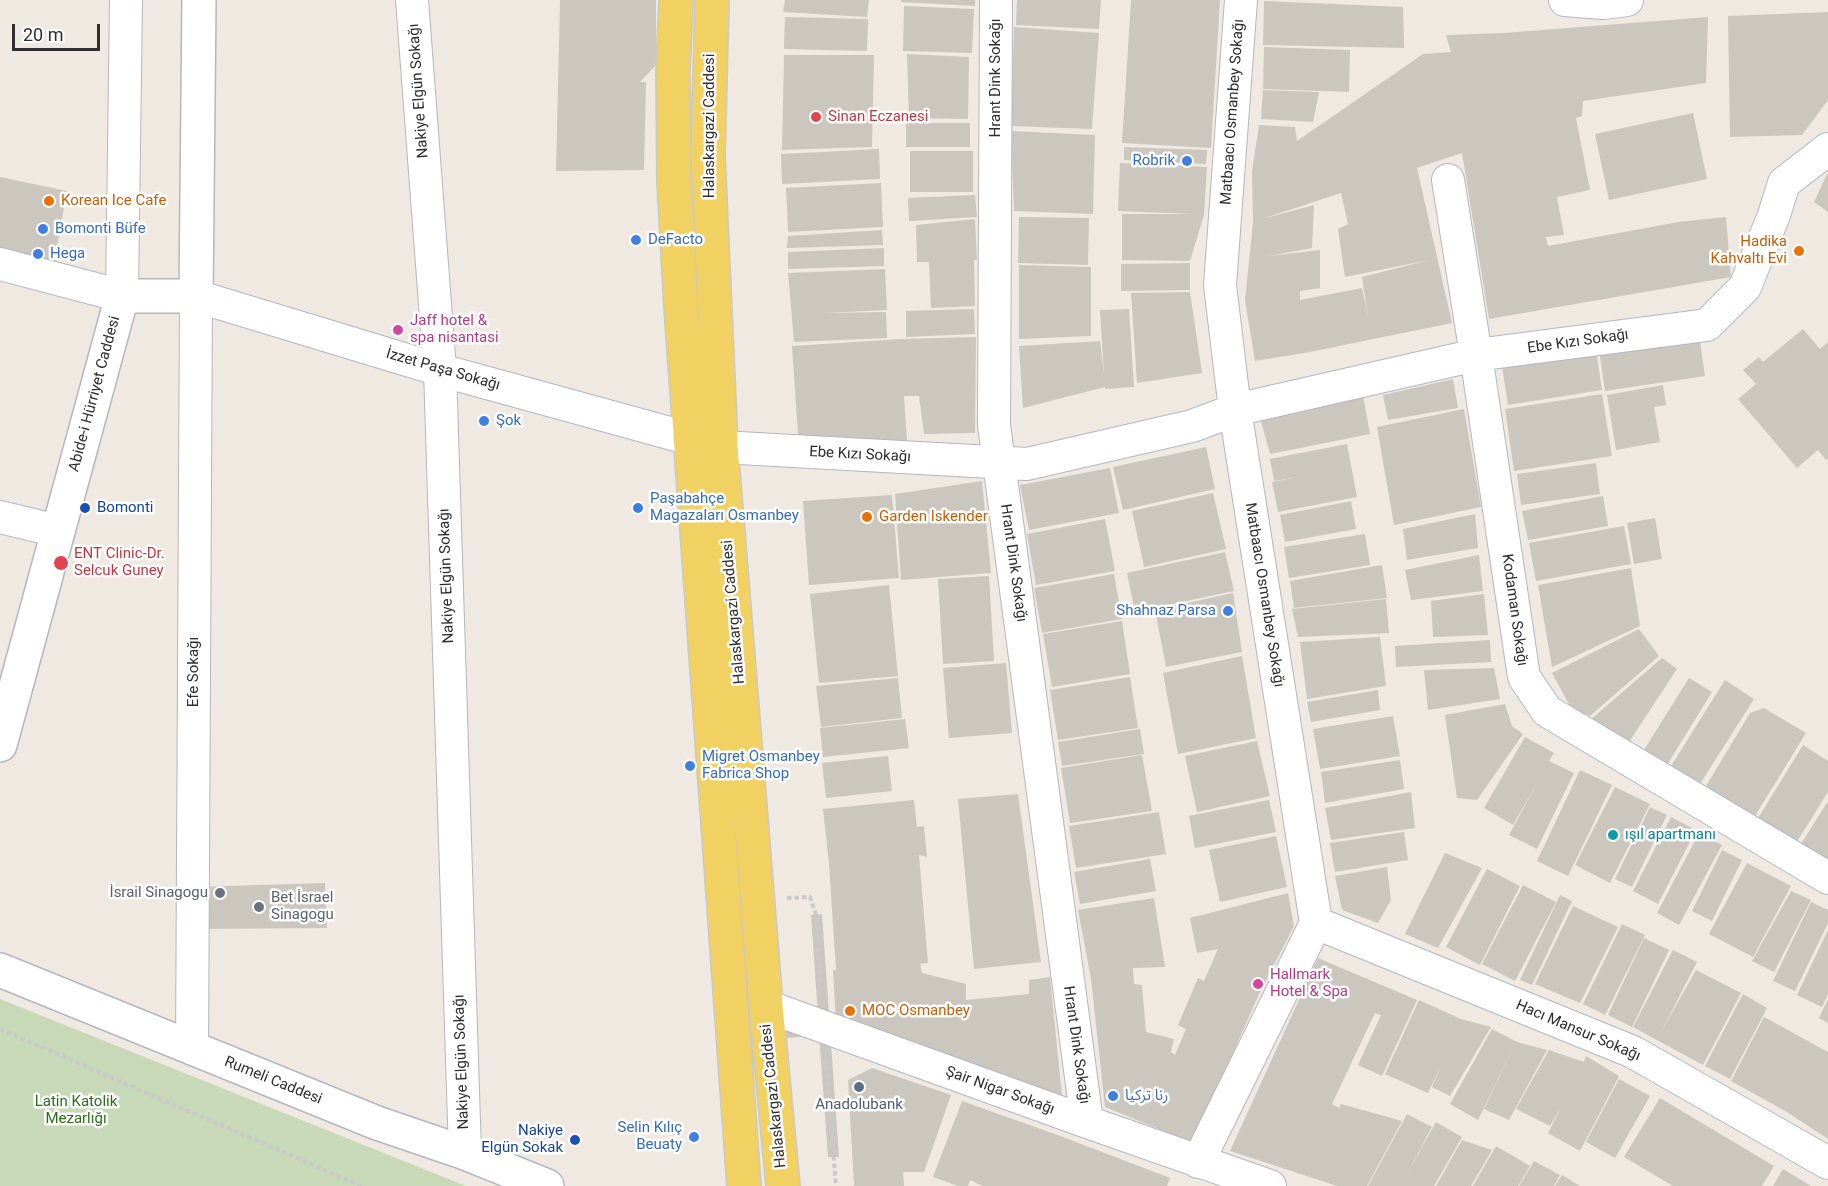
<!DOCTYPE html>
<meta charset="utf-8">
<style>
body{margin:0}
#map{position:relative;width:1828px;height:1186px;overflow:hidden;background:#efe9e1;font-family:Roboto,sans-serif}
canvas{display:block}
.scale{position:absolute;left:12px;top:24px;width:88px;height:27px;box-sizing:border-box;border:3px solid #2e2e2e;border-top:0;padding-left:8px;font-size:18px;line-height:21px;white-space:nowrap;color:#2e2e2e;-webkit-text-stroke:4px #fff;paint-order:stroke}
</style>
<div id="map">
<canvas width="1828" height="1186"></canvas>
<div class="scale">20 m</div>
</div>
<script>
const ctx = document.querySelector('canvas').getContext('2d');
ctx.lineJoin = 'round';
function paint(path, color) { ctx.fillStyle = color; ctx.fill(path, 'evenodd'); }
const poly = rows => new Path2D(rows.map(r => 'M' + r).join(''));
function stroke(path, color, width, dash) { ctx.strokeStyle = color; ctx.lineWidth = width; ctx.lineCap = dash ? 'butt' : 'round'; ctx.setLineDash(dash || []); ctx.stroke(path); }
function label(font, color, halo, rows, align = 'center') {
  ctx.font = font + ' Roboto,"Noto Sans Arabic",sans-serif'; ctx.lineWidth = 5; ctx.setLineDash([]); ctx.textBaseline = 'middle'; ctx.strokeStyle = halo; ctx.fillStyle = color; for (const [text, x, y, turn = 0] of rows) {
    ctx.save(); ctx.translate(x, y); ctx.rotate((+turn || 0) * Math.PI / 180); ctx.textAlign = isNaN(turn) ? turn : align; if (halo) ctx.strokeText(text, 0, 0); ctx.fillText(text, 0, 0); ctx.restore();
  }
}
paint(poly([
 [0,999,466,1186,0,1186]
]), '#c8d9b8');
paint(poly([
 [560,0,656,0,656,65,640,82,646,82,644,170,556,171],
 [785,0,869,0,867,17,783,12],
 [901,0,975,0,975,6,901,2],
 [1017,0,1101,0,1099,29,1016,25],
 [1131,0,1220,0,1211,148,1122,143],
 [1264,1,1403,7,1404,48,1263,45],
 [904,6,974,9,972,53,903,51],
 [1828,12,1828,100,1802,135,1730,137,1728,16],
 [785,17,868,19,867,51,784,49],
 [1708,17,1706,83,1583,101,1582,116,1576,118,1590,190,1557,197,1564,235,1546,237,1548,246,1678,222,1726,217,1731,277,1489,319,1462,153,1417,168,1452,323,1310,352,1255,361,1245,300,1253,222,1252,171,1259,125,1295,127,1297,141,1423,54,1451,52,1446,35,1504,33],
 [1341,193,1348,224,1338,229,1345,277,1429,260,1362,277,1368,315,1362,288,1300,300,1300,291,1320,288,1320,250,1269,256,1312,248,1314,205,1262,219],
 [1014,27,1099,33,1092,129,1011,126],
 [1264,47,1350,50,1349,92,1263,89],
 [907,54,969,57,968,119,909,118],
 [784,55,874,55,872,147,782,150],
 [1263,90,1319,92,1313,122,1261,119],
 [1693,113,1707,179,1609,200,1595,134],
 [906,123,970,123,970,147,906,147],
 [1011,131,1095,135,1093,214,1014,211],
 [1124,147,1207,150,1206,164,1124,160],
 [879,149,880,179,782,184,781,154],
 [910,151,973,151,973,192,910,192],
 [1120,163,1207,167,1204,215,1190,261,1122,260,1122,214,1193,214,1118,211],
 [1828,172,1828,212,1814,202],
 [0,177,67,191,53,269,0,255],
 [881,183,883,227,788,232,786,188],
 [975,195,977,217,909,221,908,198],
 [1019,217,1089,218,1088,265,1018,263],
 [975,219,977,260,974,260,975,306,931,308,929,262,917,262,916,225],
 [882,230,883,245,787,248,788,236],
 [884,248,884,266,788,269,788,252],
 [1190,263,1190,290,1121,291,1121,264],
 [1019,265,1091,267,1091,336,1019,339],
 [885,269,887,310,824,313,886,312,887,338,794,342,788,273],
 [1190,292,1202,373,1137,383,1131,293],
 [974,309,975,334,906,337,906,311],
 [1129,309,1134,387,1105,389,1105,387,1023,408,1019,346,1100,341,1104,375,1100,310],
 [1803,329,1820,349,1828,342,1828,458,1826,460,1818,450,1797,468,1738,399,1756,384,1743,370,1759,357,1763,362],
 [1699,335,1705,376,1605,391,1599,350],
 [976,337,975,433,924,434,919,396,904,396,907,441,799,449,792,346,901,339],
 [1596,350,1602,390,1508,405,1502,367],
 [1453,379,1458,408,1388,420,1383,395],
 [1663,385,1666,405,1654,407,1660,442,1616,450,1607,395],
 [1602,394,1612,456,1514,471,1505,409],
 [1363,395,1370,434,1270,454,1260,418],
 [1464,409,1481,507,1394,525,1377,427],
 [1347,444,1357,497,1278,512,1272,482,1298,477,1274,481,1270,459],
 [1206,447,1215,489,1123,510,1113,467],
 [1596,463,1600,494,1521,505,1517,474],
 [1110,468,1119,513,1029,530,1020,485],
 [982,481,991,573,901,580,895,494],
 [1213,493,1226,549,1144,567,1132,511],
 [892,495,899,578,809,585,803,501],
 [1603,496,1608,526,1528,540,1522,511],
 [1351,501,1356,529,1285,542,1280,515],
 [1475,514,1478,548,1407,560,1403,529],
 [1655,518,1662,559,1634,564,1627,523],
 [1105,519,1115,571,1036,585,1027,534],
 [1624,526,1631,564,1536,581,1529,543],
 [1365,534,1370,565,1289,578,1284,547],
 [1225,552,1234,591,1135,612,1127,573],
 [1479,555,1483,591,1411,600,1405,570],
 [1382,565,1387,598,1294,608,1290,581],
 [1631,568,1640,626,1552,667,1538,585],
 [1114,574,1122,619,1042,633,1034,588],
 [989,576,994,661,943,664,938,579],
 [889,585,898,676,819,683,810,594],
 [1233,593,1242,652,1166,667,1155,610],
 [1484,594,1488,635,1433,637,1431,601],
 [1386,599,1389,633,1298,637,1292,609],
 [1122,621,1130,674,1052,687,1043,634],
 [1639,629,1659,656,1590,716,1571,708,1552,673],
 [1380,637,1386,686,1307,699,1300,642],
 [1490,640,1491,662,1396,667,1395,646],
 [1242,656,1256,738,1178,754,1163,673],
 [1662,658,1677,669,1629,742,1590,720],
 [1006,663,1012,733,949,738,943,668],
 [1494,668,1500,699,1428,710,1424,670],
 [1130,677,1138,728,1058,740,1050,690],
 [898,678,902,718,821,727,816,686],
 [1689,678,1712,692,1667,765,1644,750],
 [1725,680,1754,699,1700,784,1671,766],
 [1378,690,1380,710,1311,722,1307,702],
 [1505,704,1512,726,1523,734,1477,800,1457,798,1445,715],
 [1764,708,1806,733,1755,816,1706,786,1750,713],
 [1393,716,1400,756,1320,769,1313,729],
 [905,719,909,748,823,757,820,728],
 [1140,729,1144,754,1062,766,1058,742],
 [1525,737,1554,753,1549,761,1574,773,1537,849,1509,835,1536,785,1513,825,1484,808],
 [1257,741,1270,796,1197,812,1185,756],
 [1803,745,1828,761,1828,792,1796,843,1757,820],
 [1142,755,1152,811,1070,823,1061,768],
 [888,756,892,791,826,798,822,763],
 [1400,760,1404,789,1325,803,1321,772],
 [1580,770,1612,785,1568,876,1537,861],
 [1615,787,1650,804,1610,883,1575,865],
 [1411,792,1415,828,1331,840,1325,808],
 [1018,794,1041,962,974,969,958,799],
 [914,800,917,827,924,826,927,857,919,855,928,963,920,964,922,973,966,984,966,1000,1029,994,1029,980,1050,977,1062,1096,836,1023,833,970,836,970,829,864,823,809],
 [1269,800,1276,832,1195,848,1189,816],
 [1828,801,1828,860,1801,844],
 [1650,807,1667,815,1632,887,1615,879],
 [1159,812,1166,854,1076,868,1069,826],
 [1671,817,1696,830,1658,904,1633,891],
 [1404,832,1408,860,1335,872,1330,843],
 [1699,833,1722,845,1679,925,1657,913],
 [1276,836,1287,887,1220,902,1209,850],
 [1722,850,1742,860,1712,921,1692,911],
 [1445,853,1482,868,1438,948,1405,934],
 [1150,859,1156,891,1080,904,1074,872],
 [1747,863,1791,886,1753,957,1709,934],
 [1387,867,1391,900,1378,923,1342,910,1335,876],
 [1487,869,1520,886,1480,965,1446,947],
 [325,883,327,928,192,929,193,887],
 [1523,885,1556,902,1515,981,1482,964],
 [1791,891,1811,900,1774,972,1752,961],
 [1288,893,1294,926,1259,994,1193,1143,1105,1107,1091,979,1078,910,1154,898,1165,967,1133,968,1134,984,1142,985,1146,1032,1174,1039,1171,1052,1175,1055,1186,1029,1178,1025,1198,978,1204,981,1218,949,1197,953,1190,918],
 [1560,895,1572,901,1532,985,1520,980],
 [1811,902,1828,910,1828,923,1795,991,1773,981],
 [1573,906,1618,927,1580,1003,1535,984],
 [822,914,839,1157,828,1157,819,1035,727,1044,727,1166,708,917,718,916,725,1023,818,1016,811,915],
 [1622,924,1645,935,1605,1015,1583,1004],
 [1828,930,1828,994,1822,1007,1797,995],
 [1644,938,1669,950,1632,1027,1608,1015],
 [1673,950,1697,962,1661,1032,1696,970,1741,993,1703,1065,1633,1027],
 [1318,958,1417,1000,1382,1076,1358,1065,1381,1015,1375,1013,1332,1104,1339,1108,1341,1104,1402,1121,1367,1186,1337,1186,1230,1151],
 [1743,994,1767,1008,1730,1079,1705,1066],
 [1828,999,1828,1023,1819,1018],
 [1419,1000,1461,1019,1491,1027,1450,1096,1432,1087,1441,1066,1428,1093,1385,1074],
 [1764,1017,1828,1052,1828,1139,1787,1112,1731,1081],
 [1492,1029,1517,1042,1547,1050,1509,1120,1484,1109,1514,1046,1478,1120,1450,1104],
 [1549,1050,1584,1062,1586,1056,1619,1076,1580,1151,1548,1133,1561,1108,1550,1126,1516,1109],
 [872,1068,951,1095,924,1172,903,1172,904,1186,854,1186,848,1080],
 [1619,1079,1650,1096,1615,1158,1586,1142],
 [1660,1098,1774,1166,1762,1186,1673,1186,1624,1157],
 [962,1101,1063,1137,1170,1178,1167,1186,983,1186,970,1180,968,1186,958,1186,933,1177],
 [1407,1114,1432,1127,1407,1174,1436,1122,1462,1137,1434,1186,1368,1186],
 [1462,1140,1492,1150,1471,1186,1436,1186],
 [1496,1146,1530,1166,1518,1186,1473,1186],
 [1534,1161,1560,1175,1554,1186,1519,1186],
 [1783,1169,1811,1186,1773,1186],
 [1562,1175,1580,1186,1555,1186]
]), '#cbc7bf');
const minor = poly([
 [412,0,440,370,465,1153],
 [996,0,994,425,1087,1122],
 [1565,0,1603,3,1627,0],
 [1448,180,1476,355,1524,677,1547,711,1828,878],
 [0,264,122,296,126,0],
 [721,447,1027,464,1192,426,1235,410,1476,355,1707,325,1745,287,1774,215,1784,183,1828,149],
 [0,517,58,531],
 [1316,923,1633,1052,1828,1163],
 [766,1006,1087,1122,1270,1186],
 [192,1048,196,296,440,370,691,439],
 [1198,1162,1316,923,1235,410,1220,285,1241,0]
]);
const secondary = poly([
 [0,745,122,296,196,296,199,0],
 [0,970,377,1123,465,1153,547,1186]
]);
const primary = poly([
 [676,0,673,69,674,181,681,307,744,1186],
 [712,0,708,156,721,447,766,1006,783,1186]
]);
stroke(minor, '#b4b7c1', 34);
stroke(secondary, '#b4b7c1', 36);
stroke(primary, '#c9c9c9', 36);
stroke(poly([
 [787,898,810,897,816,915,821,994],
 [0,1029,361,1186],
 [826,1059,836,1186]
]), '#c9c9c9', 4, [4.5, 3]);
stroke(minor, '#fff', 32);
stroke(secondary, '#fff', 33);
stroke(primary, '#f2d163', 33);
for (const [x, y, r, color] of [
 [816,117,6,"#e0444e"],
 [1187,161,6,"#3f7fe0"],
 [49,201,6,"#e8710a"],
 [43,229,6,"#3f7fe0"],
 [636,240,6,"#3f7fe0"],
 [1799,251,6,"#e8710a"],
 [38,254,6,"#3f7fe0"],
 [398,330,6,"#d1479c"],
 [484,421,6,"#3f7fe0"],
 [85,508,6,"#1a4fb4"],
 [638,508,6,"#3f7fe0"],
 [867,517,6,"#e8710a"],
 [61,563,8,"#e0444e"],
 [1228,611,6,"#3f7fe0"],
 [690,766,6,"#3f7fe0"],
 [1613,835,6,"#0f9aa8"],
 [220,893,6,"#6b7280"],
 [259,907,6,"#6b7280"],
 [1258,984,6,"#d1479c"],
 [850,1011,6,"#e8710a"],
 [859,1087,6,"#5c6f8a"],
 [1113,1096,6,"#3f7fe0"],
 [694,1137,6,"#3f7fe0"],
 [575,1140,6,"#1a4fb4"]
]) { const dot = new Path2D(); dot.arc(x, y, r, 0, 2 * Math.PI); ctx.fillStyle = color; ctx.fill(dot); stroke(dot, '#fff', 2); }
label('15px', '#2e2e2e', '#fff', [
 ["Hrant Dink Sokağı",996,78,-90],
 ["Nakiye Elgün Sokağı",419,91,-94],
 ["Matbaacı Osmanbey Sokağı",1233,112,-86],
 ["Halaskargazi Caddesi",710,126,-90],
 ["Ebe Kızı Sokağı",1578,342,-8],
 ["İzzet Paşa Sokağı",443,370,16],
 ["Abide-i Hürriyet Caddesi",95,394,-75],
 ["Ebe Kızı Sokağı",860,455,3],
 ["Hrant Dink Sokağı",1013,563,82],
 ["Nakiye Elgün Sokağı",447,576,-92],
 ["Matbaacı Osmanbey Sokağı",1264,595,81],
 ["Kodaman Sokağı",1514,610,82],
 ["Halaskargazi Caddesi",734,612,-95],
 ["Efe Sokağı",194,672,-90],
 ["Hacı Mansur Sokağı",1578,1031,23],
 ["Hrant Dink Sokağı",1076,1045,82],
 ["Nakiye Elgün Sokağı",462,1062,-92],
 ["Rumeli Caddesi",273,1081,22],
 ["Şair Nigar Sokağı",1000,1091,20],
 ["Halaskargazi Caddesi",774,1096,-96]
]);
label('15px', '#be3a42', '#fff', [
 ["Sinan Eczanesi",828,117],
 ["ENT Clinic-Dr.",74,554],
 ["Selcuk Guney",74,571]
], 'left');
label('15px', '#366cbe', '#fff', [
 ["Robrik",1175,161,"right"],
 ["Bomonti Büfe",55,229],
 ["DeFacto",648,240],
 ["Hega",50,254],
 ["Şok",496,421],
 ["Paşabahçe",650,499],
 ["Magazaları Osmanbey",650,516],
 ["Shahnaz Parsa",1216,611,"right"],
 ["Migret Osmanbey",702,757],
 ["Fabrica Shop",702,774],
 ["رنا تركيا",1125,1096],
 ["Selin Kılıç",682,1128,"right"],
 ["Beuaty",682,1145,"right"]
], 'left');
label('15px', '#c56008', '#fff', [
 ["Korean Ice Cafe",61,201],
 ["Hadika",1787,242,"right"],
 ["Kahvaltı Evi",1787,259,"right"],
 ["Garden Iskender",879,517],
 ["MOC Osmanbey",862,1011]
], 'left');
label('15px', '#b23c85', '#fff', [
 ["Jaff hotel &",410,321],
 ["spa nisantasi",410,338],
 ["Hallmark",1270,975],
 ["Hotel & Spa",1270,992]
], 'left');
label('15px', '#164399', '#fff', [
 ["Bomonti",97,508],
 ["Nakiye",563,1131,"right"],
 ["Elgün Sokak",563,1148,"right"]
], 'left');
label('15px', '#0d838f', '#fff', [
 ["ışıl apartmanı",1625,835]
], 'left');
label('15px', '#5b616d', '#fff', [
 ["İsrail Sinagogu",208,893],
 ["Bet İsrael",271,898,"left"],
 ["Sinagogu",271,915,"left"]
], 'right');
label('15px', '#2c6e1b', '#fff', [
 ["Latin Katolik",76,1102],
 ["Mezarlığı",76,1119]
]);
label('15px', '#4e5e75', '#fff', [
 ["Anadolubank",859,1105]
]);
</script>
